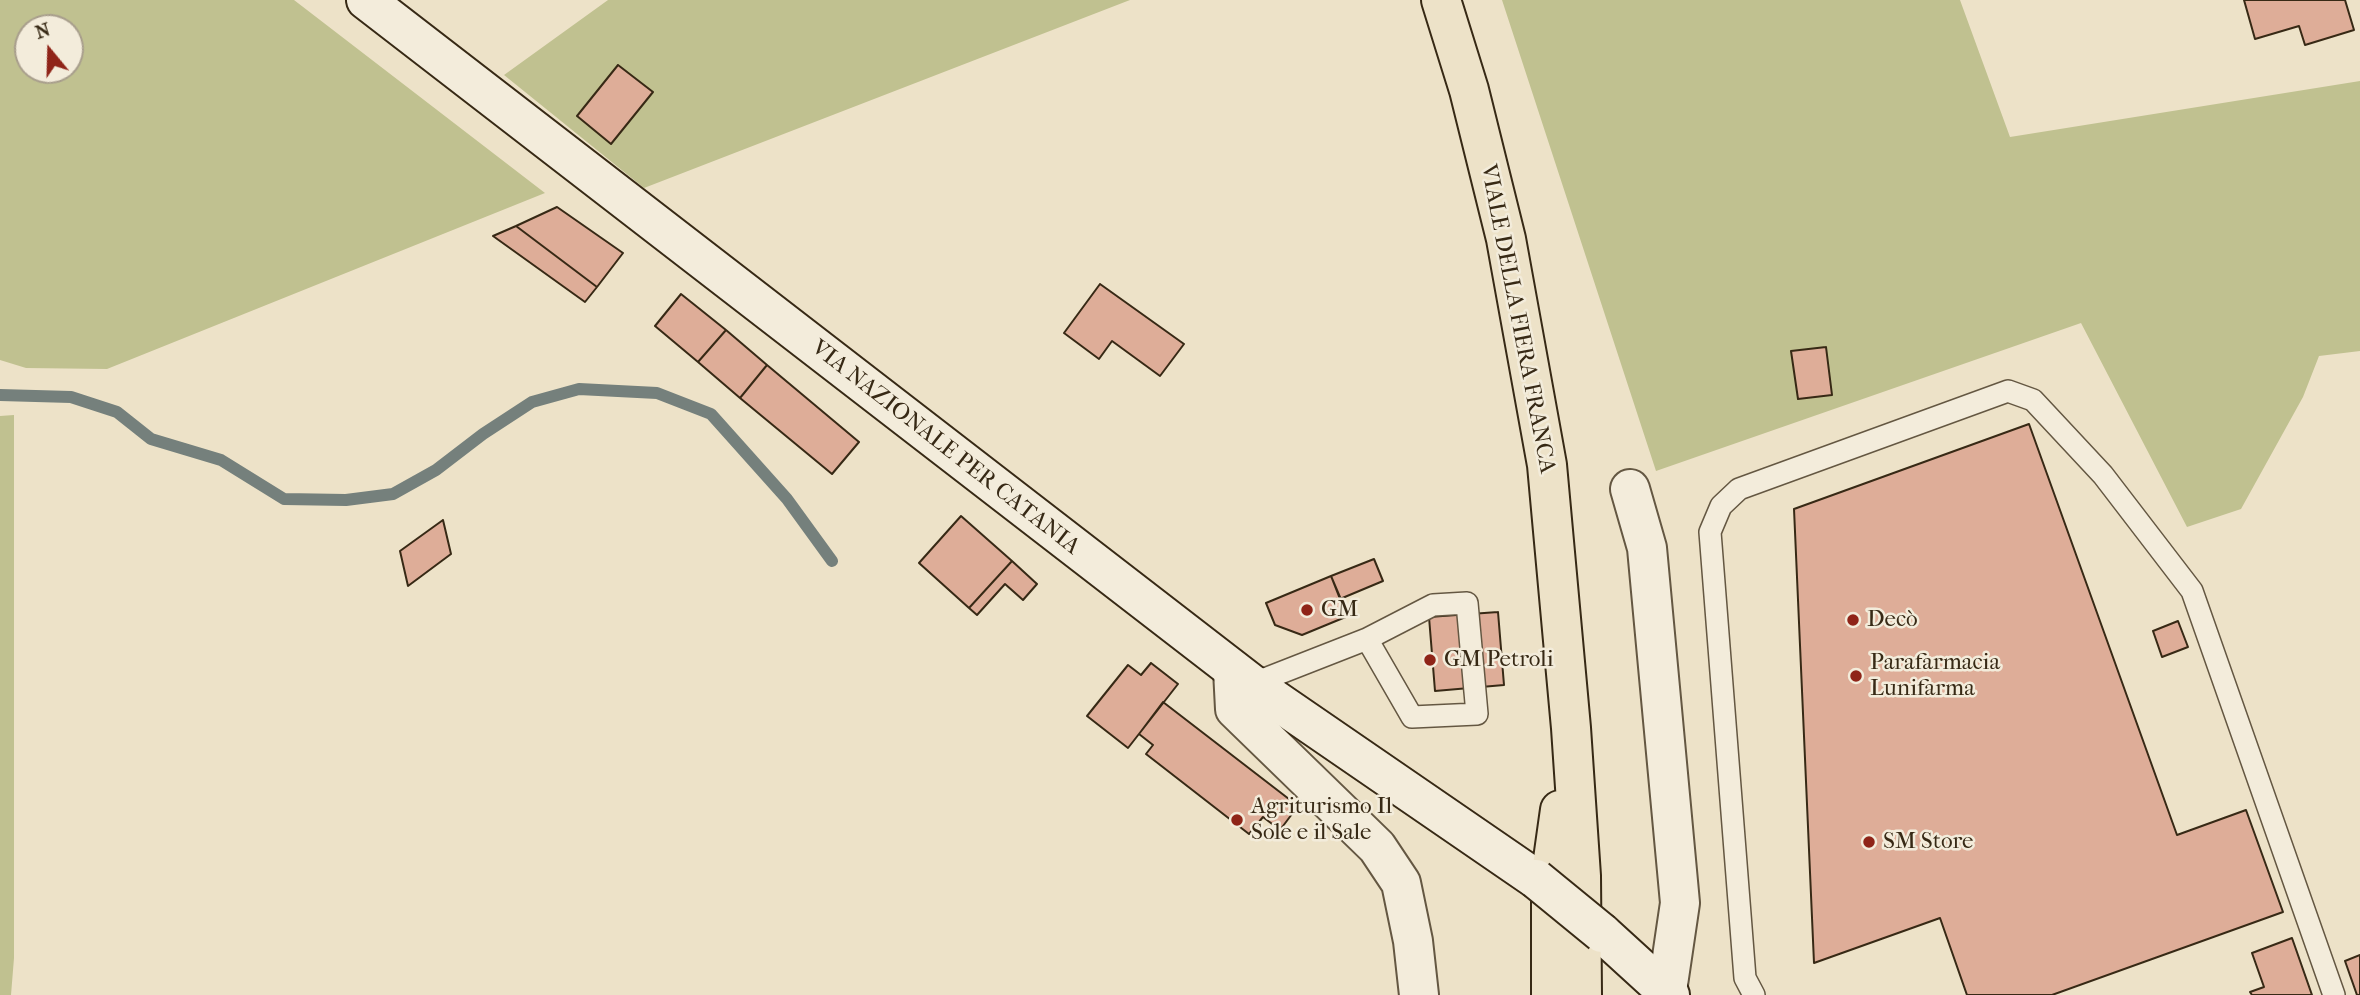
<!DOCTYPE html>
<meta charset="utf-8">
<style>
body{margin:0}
#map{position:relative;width:2360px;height:995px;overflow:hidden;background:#ede2c8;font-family:"IM FELL French Canon",serif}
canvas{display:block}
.north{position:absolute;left:14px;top:14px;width:70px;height:70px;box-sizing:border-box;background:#f3ecdb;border:2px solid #a89e8c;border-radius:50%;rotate:341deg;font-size:19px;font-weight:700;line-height:28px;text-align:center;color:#372915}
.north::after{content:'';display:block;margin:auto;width:24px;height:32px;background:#8f2418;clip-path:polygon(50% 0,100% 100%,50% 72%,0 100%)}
</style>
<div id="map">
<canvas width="2360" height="995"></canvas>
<div class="north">N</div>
</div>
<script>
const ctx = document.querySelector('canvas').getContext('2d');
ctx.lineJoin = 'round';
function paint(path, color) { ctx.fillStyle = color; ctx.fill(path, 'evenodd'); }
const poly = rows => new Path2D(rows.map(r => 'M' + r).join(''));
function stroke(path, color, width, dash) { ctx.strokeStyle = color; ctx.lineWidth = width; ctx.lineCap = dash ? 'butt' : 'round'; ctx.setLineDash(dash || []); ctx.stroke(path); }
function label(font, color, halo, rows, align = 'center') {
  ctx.font = font + ' "IM FELL French Canon",serif'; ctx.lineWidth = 5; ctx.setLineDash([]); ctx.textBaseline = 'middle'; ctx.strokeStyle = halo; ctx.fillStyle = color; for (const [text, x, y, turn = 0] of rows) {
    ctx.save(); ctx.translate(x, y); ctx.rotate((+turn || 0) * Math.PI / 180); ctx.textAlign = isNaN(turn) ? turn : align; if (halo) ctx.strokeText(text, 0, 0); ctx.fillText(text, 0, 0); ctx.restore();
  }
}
paint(poly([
 [0,0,294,0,545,193,107,369,26,368,0,360],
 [28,28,70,28,70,70,28,70],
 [608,0,1130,0,644,188,504,75],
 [1502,0,1960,0,2010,137,2360,81,2360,351,2319,356,2303,397,2241,509,2187,527,2081,323,1656,471],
 [14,415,14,958,11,995,0,995,0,416]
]), '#c0c190');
stroke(poly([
 [0,395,71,397,117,412,151,439,221,460,284,499,346,500,393,494,436,470,483,434,532,402,579,389,657,393,711,414,787,499,832,561]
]), '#75807c', 12);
const building = poly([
 [2244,0,2345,0,2354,30,2305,45,2299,26,2255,39,2244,0],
 [618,65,653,92,611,144,577,116,618,65],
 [557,207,623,253,597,287,516,226,557,207],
 [516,226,597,287,585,302,493,236,516,226],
 [1100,284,1184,344,1160,376,1112,341,1099,359,1064,333,1100,284],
 [681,294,726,330,698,362,655,326,681,294],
 [726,330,767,365,740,398,698,362,726,330],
 [1826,347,1832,395,1798,399,1791,351,1826,347],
 [767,365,859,442,832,474,740,398,767,365],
 [2029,424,2177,835,2246,810,2283,912,2052,995,1967,995,1940,918,1814,963,1794,509,2029,424],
 [961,516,1012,561,969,608,919,563,961,516],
 [443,520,451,554,408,586,400,551,443,520],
 [1374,559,1383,581,1340,599,1331,576,1374,559],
 [1012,561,1037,584,1023,600,1005,584,977,615,969,608,1012,561],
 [1331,576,1348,616,1302,635,1275,625,1266,603,1331,576],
 [1498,612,1504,685,1435,691,1429,617,1498,612],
 [2178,621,2188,647,2162,657,2153,631,2178,621],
 [1151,663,1178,684,1128,748,1087,716,1128,665,1141,675,1151,663],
 [1163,702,1298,806,1280,830,1263,817,1249,834,1146,754,1153,745,1139,734,1163,702],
 [2292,938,2312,995,2252,995,2250,992,2264,987,2252,953,2292,938],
 [2360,955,2360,995,2357,995,2345,961,2360,955]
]);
paint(building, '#dead98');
stroke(building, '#372915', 2);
const service = poly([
 [1252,684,1367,639,1433,605,1467,603,1477,714,1412,717,1367,639],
 [1754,995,1745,978,1710,532,1721,506,1739,489,2008,391,2033,400,2103,475,2192,591,2334,995]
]);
const minor = poly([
 [1630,489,1647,548,1680,903,1667,991],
 [1233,670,1235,709,1377,847,1401,883,1413,941,1419,995]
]);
const secondary = poly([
 [366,0,1252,684,1536,879],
 [1602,933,1670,995]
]);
const primary = poly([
 [1441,0,1469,90,1506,239,1547,465,1571,728,1581,876,1582,995],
 [1551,995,1551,874,1560,810]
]);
stroke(service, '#645742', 24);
stroke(minor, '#645742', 42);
stroke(secondary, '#372915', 42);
stroke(primary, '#372915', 42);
stroke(service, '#f3ecdb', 21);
stroke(minor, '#f3ecdb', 38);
stroke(secondary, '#f3ecdb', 38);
stroke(primary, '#ede2c8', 38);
const secondaryBridge = poly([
 [1536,879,1602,933]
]);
stroke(secondaryBridge, '#372915', 42, []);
stroke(secondaryBridge, '#f3ecdb', 38);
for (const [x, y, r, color] of [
 [1307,610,7,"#8f2418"],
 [1853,620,7,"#8f2418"],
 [1430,660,7,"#8f2418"],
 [1856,676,7,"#8f2418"],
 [1237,820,7,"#8f2418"],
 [1869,842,7,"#8f2418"]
]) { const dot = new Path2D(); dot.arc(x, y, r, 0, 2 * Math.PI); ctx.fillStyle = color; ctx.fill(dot); stroke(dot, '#f3ecdb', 2.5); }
label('23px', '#372915', '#f3ecdb', [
 ["VIALE DELLA FIERA FRANCA",1517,319,79],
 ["VIA NAZIONALE PER CATANIA",945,448,38]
]);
label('23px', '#372915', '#f3ecdb', [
 ["GM",1321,610],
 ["Decò",1867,620],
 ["GM Petroli",1444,660],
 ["Parafarmacia",1870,663],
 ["Lunifarma",1870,689],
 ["Agriturismo Il",1251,807],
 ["Sole e il Sale",1251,833],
 ["SM Store",1883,842]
], 'left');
</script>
